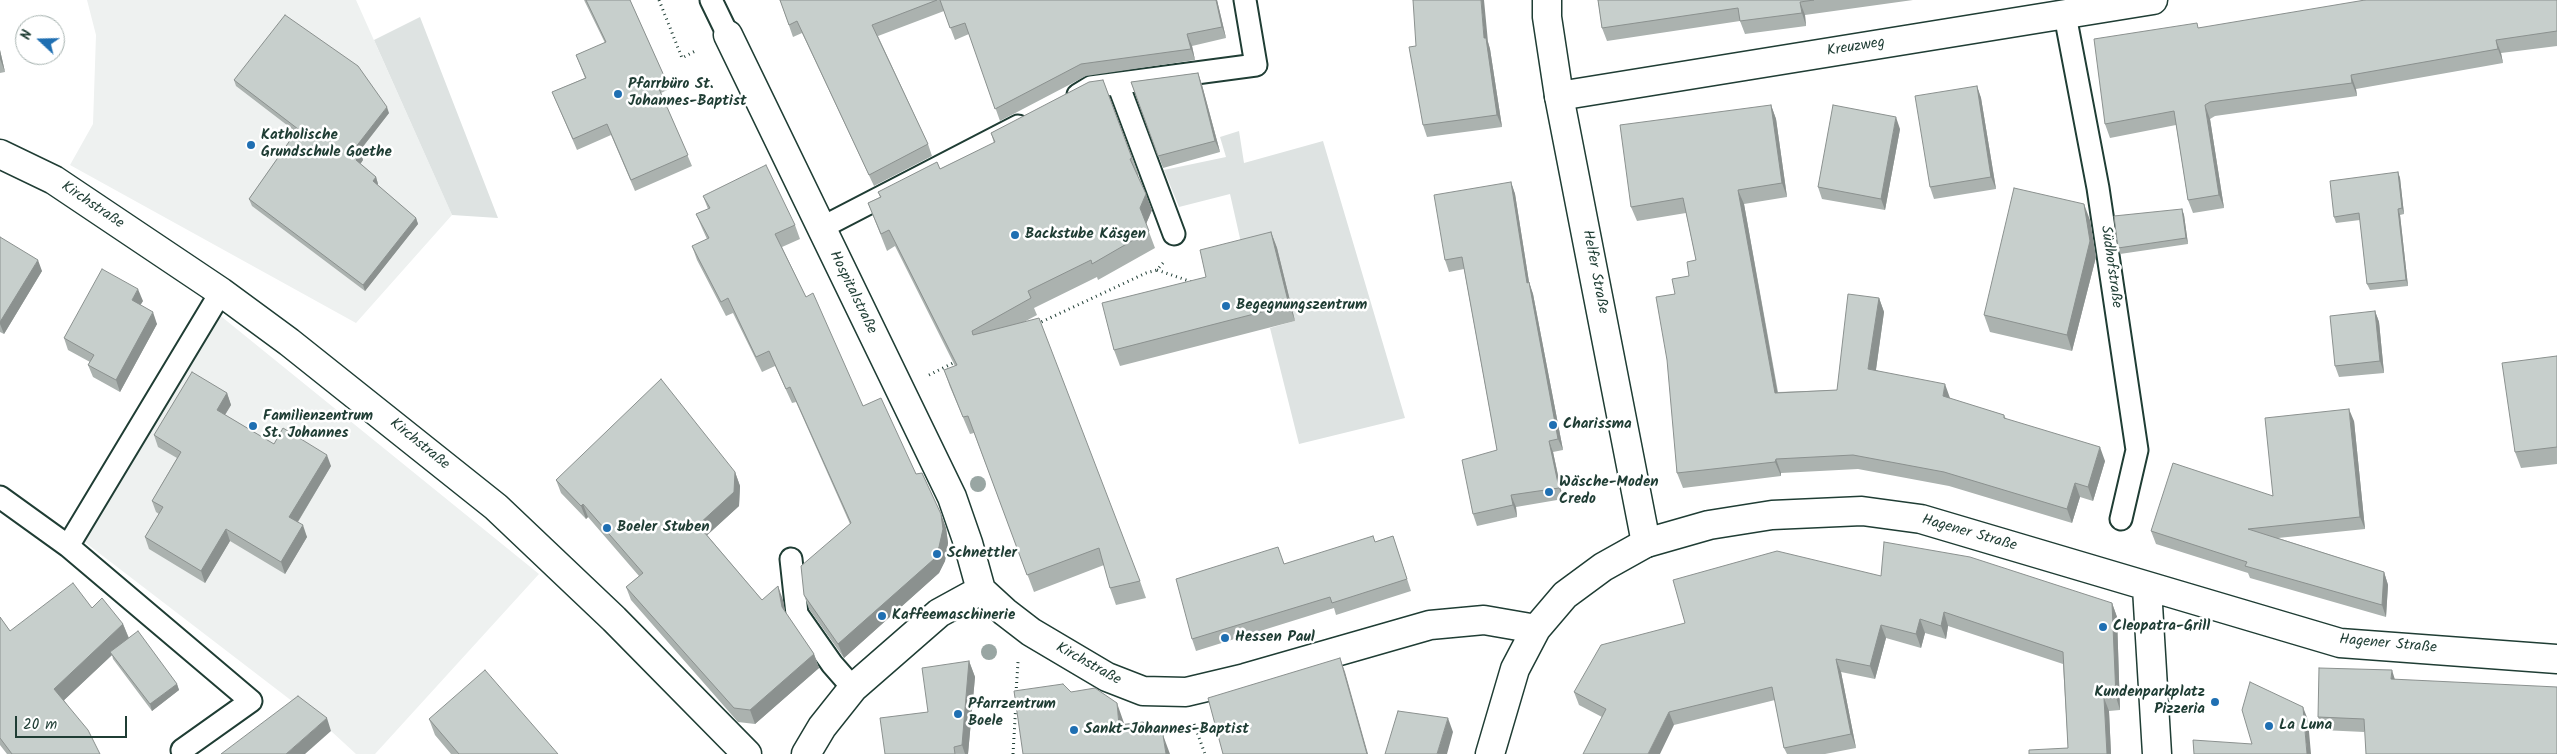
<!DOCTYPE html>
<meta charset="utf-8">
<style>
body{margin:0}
#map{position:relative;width:2557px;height:754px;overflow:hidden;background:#fff;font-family:Kalam,sans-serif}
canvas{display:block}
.north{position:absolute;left:15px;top:15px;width:50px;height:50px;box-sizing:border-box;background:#fff;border:1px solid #a5b1ae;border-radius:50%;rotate:291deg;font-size:14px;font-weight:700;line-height:20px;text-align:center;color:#1f3d34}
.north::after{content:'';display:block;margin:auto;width:18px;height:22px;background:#1f6fb2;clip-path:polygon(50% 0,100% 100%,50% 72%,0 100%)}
.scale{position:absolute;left:15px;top:716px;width:112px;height:22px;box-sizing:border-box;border:2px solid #1f3d34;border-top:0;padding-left:6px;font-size:15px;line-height:18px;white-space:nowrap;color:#1f3d34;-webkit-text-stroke:4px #fff;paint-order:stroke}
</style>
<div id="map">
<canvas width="2557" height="754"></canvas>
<div class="north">N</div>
<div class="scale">20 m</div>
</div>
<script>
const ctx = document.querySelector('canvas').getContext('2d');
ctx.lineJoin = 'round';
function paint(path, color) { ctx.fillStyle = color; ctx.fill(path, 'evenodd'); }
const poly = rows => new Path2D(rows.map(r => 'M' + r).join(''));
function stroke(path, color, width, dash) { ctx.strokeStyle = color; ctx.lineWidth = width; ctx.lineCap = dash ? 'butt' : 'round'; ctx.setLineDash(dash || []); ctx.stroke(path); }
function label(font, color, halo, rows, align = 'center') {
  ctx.font = font + ' Kalam,sans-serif'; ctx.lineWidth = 5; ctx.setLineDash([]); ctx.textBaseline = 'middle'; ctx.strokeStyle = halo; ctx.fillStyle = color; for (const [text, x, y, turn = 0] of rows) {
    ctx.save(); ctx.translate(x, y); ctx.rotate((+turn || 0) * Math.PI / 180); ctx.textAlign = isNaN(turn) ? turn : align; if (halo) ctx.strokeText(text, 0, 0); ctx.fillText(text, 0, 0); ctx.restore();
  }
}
paint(poly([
 [87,0,356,0,452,215,356,323,70,165,93,124,96,35],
 [217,313,539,574,375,754,356,754,331,731,82,540]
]), '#eef1f0');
paint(poly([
 [420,17,498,218,452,215,374,40],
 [1239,131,1244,163,1323,141,1405,418,1299,444,1270,328,1295,321,1244,256,1230,194,1179,207,1164,170,1226,157,1220,137]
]), '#dee3e2');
const service = poly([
 [711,0,728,35],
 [2065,15,2098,188,2137,450,2121,519],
 [1118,84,1174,234],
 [1078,95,1091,87,1256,65,1245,0],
 [821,228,1018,126],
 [0,497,68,546],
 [791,559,797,614,832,664,853,688],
 [182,750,251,701,68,546,221,292]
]);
const minor = poly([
 [728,35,952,497,968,543,981,590],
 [1559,96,2153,0],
 [0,154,54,180,221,292,289,342,496,507,614,619,747,754],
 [2147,588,2157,754],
 [806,754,822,727,853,688,939,613,981,590,1005,612,1031,632,1107,677,1143,691,1186,692,1245,678,1430,625,1484,620,1536,629],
 [1490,754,1515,669,1536,629,1565,595,1603,567,1646,543,1709,525,1772,515,1862,511,1921,519,2340,643,2557,659]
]);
const tertiary = poly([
 [1547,0,1547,17,1559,96,1646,543]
]);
stroke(service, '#1f3d34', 25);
stroke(minor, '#1f3d34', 31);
stroke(tertiary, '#1f3d34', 31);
stroke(poly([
 [659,0,682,58,697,50],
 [1157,270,1192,282],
 [1037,324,1146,273,1157,270,1163,263],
 [929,375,957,361],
 [1016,693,1018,662],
 [1194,724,1205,754],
 [1013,754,1016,702]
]), '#1f3d34', 3, [1, 4]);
stroke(service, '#fff', 21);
stroke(minor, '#fff', 28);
stroke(tertiary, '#fff', 28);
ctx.fillStyle = '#99a6a3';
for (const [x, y] of [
 [978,484],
 [989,652]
]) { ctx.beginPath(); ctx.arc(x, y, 8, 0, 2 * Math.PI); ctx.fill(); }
paint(poly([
 [584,0,630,0,665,78,669,89,661,93,692,166,635,191,611,135,577,150,552,92,585,78,576,55,605,43],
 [780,0,1217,0,1226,38,1192,46,1195,60,1086,76,1000,121,969,34,955,40,944,11,878,36,928,144,932,156,874,186,802,33,793,37],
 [1598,0,1913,0,1805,15,1806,26,1745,34,1740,21,1607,41,1602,28],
 [2557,0,2557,46,2501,53,2503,63,2356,89,2357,96,2215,116,2210,119,2224,208,2193,213,2188,200,2176,125,2110,138,2105,124,2199,28],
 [1488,42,1490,49,1502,127,1427,137,1423,125,1416,46],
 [0,50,5,72,0,73],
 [1198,73,1202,85,1220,152,1163,168,1131,82],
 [234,80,389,113,359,152,361,154,363,160,360,164,376,177,378,184,377,185,416,218,418,224,365,291,252,206,249,199,296,132,236,86],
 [1103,80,1139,175,1137,175,1152,210,1146,224,1155,248,1098,280,1097,277,1034,308,1037,315,1024,322,1140,581,1146,598,1116,605,1110,588,1104,565,1034,592,974,433,970,434,950,387,944,370,955,366,895,246,887,251,868,203,880,197,878,192,940,169,994,143,991,133],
 [1977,86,1981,98,1996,189,1934,199,1930,187],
 [1771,105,1776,119,1787,197,1744,204,1778,392,1837,390,1879,298,1884,312,1876,370,1950,399,2004,415,2006,419,2105,461,2093,501,2080,497,2072,523,1949,486,1858,469,1781,473,1781,476,1683,488,1677,473,1675,294,1689,276,1696,260,1686,213,1637,221,1631,207],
 [1900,129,1885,210,1822,199,1818,187],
 [2398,172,2400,178,2404,214,2400,215,2408,286,2370,290,2367,284,2360,220,2336,223,2334,217],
 [1511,182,1515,194,1529,282,1533,294,1563,450,1553,452,1563,499,1516,507,1517,517,1477,526,1473,514,1497,450,1464,269,1449,272,1445,260],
 [703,196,795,225,800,239,782,247,806,297,863,406,916,474,941,514,946,528,948,543,945,561,939,573,844,658,809,609,804,595,850,524,796,402,792,403,775,366,762,372,733,313,726,316,697,260,692,246,707,239,702,228,696,214,708,209],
 [2182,209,2184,215,2188,244,2120,254,2118,248],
 [2090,220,2096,257,2072,351,1990,332,1984,315],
 [1271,232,1277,248,1295,321,1120,366,1114,350,1206,277],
 [0,237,42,271,4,334,0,332],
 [143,301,140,305,157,324,120,392,93,377,88,365,90,362,68,350,64,338],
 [2375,311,2379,322,2384,373,2339,377,2335,366],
 [2557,356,2557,464,2521,468,2515,452],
 [227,393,231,405,225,415,274,444,331,466,298,522,307,537,285,574,230,541,205,583,149,549,145,537,159,514,156,512,152,501,177,458,158,447,154,435],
 [2354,421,2365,529,2278,538,2384,572,2388,585,2386,617,2250,578,2248,573,2156,544,2151,531,2273,496],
 [735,472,740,486,739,506,707,535,762,600,783,600,785,612,814,654,819,668,755,724,738,722,631,600,626,587,639,576,588,517,586,519,561,493,556,480],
 [1393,536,1411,591,1336,615,1334,608,1196,651,1192,639,1284,564,1375,542],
 [1881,576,2112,603,2117,617,2120,710,2109,711,2111,754,2029,754,2068,748,2063,664,1948,626,1946,639,1925,633,1921,648,1886,638,1875,679,1841,672,1856,748,1825,754,1787,754,1784,748,1775,700,1674,725,1602,717,1579,705,1574,692],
 [92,608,123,624,129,638,177,684,179,690,152,711,113,659,112,655,64,700,100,754,7,754,0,745,0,617,10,631],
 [969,661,975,677,968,754,885,754,928,712],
 [2395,679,2364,732,2322,730,2318,717],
 [429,719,558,754,451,754,435,735]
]), '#abb2af');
paint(poly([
 [1216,0,1217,0,1226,38,1222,27],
 [1481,0,1484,0,1488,42,1490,49,1502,127,1497,115,1484,38],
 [1800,2,1805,15,1806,26,1802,13],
 [1187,34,1192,46,1195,60,1191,49],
 [2496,40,2501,53,2503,63,2498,49],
 [0,50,5,72,0,59],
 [1198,73,1202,85,1220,152,1215,141],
 [2351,75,2356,89,2357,96,2352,83],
 [1977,86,1981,98,1996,189,1991,177],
 [1771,105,1776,119,1787,197,1782,183],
 [2205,105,2210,119,2224,208,2219,195],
 [387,107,389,113,357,154,355,148],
 [1896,117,1900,129,1885,210,1881,199],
 [361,154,363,160,359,166,356,160],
 [2398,172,2400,178,2404,214,2402,208],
 [376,177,378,184,375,188,373,181],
 [1511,182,1515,194,1529,282,1533,294,1563,450,1558,439,1527,283],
 [1738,190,1744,204,1780,407,1775,393],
 [1146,194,1152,210,1146,224,1155,248,1140,208],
 [2084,204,2090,220,2096,257,2072,351,2067,335],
 [2182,209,2184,215,2188,244,2186,238],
 [2398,209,2400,215,2408,286,2406,280],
 [416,218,418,224,365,291,363,285],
 [1271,232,1277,248,1295,321,1289,305],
 [38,260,42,271,4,334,0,324,0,322],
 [138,289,143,301,136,312,132,300],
 [1879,298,1884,312,1874,383,1868,369],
 [2375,311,2379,322,2384,373,2380,361],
 [153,312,157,324,120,392,116,380],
 [1945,384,1950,398,1948,411,1943,396],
 [227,393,231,405,221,421,217,410],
 [2349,409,2354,421,2365,529,2360,517],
 [1549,441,1553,452,1563,499,1559,488],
 [2100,447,2105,461,2093,501,2088,487],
 [327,455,331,466,294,528,289,517],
 [1776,459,1781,473,1781,476,1775,462],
 [735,472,740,486,739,506,703,539,698,525],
 [2075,483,2080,497,2072,523,2067,509],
 [1511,495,1516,507,1517,517,1513,505],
 [583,504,588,517,586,519,581,506],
 [941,514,946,528,948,543,945,561,939,573,844,658,838,644],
 [303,525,307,537,285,574,281,562],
 [226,529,230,541,205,583,201,571],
 [2384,572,2388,585,2386,617,2382,605],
 [778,586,783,600,787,621,782,607],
 [2112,603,2117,617,2120,710,2116,697],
 [1944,612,1948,626,1946,639,1941,626],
 [1920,619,1925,633,1921,648,1916,634],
 [123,624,129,639,110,652,112,655,60,704,54,689],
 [1881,625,1886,638,1875,679,1870,666],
 [814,654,819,668,755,724,750,710],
 [1340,658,1345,672,1368,754,1367,754],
 [1836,659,1841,672,1856,748,1851,734],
 [969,661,975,677,968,754,965,754,962,745],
 [2392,670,2396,683,2391,679],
 [177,684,179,690,152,711,150,704],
 [2104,698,2109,711,2111,754,2107,754],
 [1117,703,1124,723,1126,745,1119,725],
 [2303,707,2308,720,2311,754,2307,754],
 [1669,712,1674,725,1660,754,1648,754],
 [327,718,331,731,305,754,286,754],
 [1448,718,1453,732,1447,754,1437,754],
 [1163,735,1170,754,1166,754]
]), '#8b918f');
const building = poly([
 [586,0,630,0,665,78,656,82,688,155,631,180,607,124,573,139,552,92,586,78,576,55,606,42,586,0],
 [780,0,937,0,872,25,928,144,869,175,797,21,789,25,780,0],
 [940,0,1216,0,1222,27,1187,34,1191,49,1081,64,995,109,965,23,950,28,940,0],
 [1413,0,1481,0,1484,38,1486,38,1497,115,1423,125,1409,47,1416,46,1413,0],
 [1598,0,1814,0,1800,2,1802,13,1740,21,1738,8,1602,28,1598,0],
 [2365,0,2557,0,2557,31,2496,40,2498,49,2351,75,2352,83,2210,102,2205,105,2219,195,2188,200,2174,111,2105,124,2094,39,2197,23,2198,28,2365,0],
 [285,15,358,66,387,107,355,148,361,154,356,160,376,177,373,181,416,218,363,285,249,199,298,129,234,80,285,15],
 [1198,73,1215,141,1158,156,1131,82,1198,73],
 [1103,80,1132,158,1130,159,1146,194,1140,208,1149,231,1092,264,1091,260,1028,291,1031,298,972,331,973,335,1039,318,1140,581,1110,588,1099,548,1027,575,968,416,963,417,944,370,957,365,889,230,881,234,868,203,881,197,878,192,937,162,940,169,995,142,991,133,1089,82,1103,80],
 [1977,86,1991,177,1930,187,1915,96,1977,86],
 [1771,105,1782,183,1738,190,1775,393,1837,390,1848,294,1879,298,1868,369,1945,384,1943,396,2004,415,2004,418,2100,447,2088,487,2075,483,2067,509,1944,472,1853,455,1776,459,1775,462,1677,473,1667,360,1656,297,1675,294,1672,279,1689,276,1687,262,1696,260,1683,198,1631,207,1620,125,1771,105],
 [1833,105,1896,117,1881,199,1818,187,1833,105],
 [766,165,795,225,775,234,806,297,813,293,863,406,881,398,916,474,922,473,941,514,943,529,939,547,934,559,838,644,804,595,801,566,851,523,790,387,786,389,769,351,756,357,728,298,721,302,692,246,709,238,696,214,710,208,703,196,766,165],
 [2398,172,2402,208,2398,209,2406,280,2367,284,2359,213,2334,217,2330,181,2398,172],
 [1511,182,1527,283,1529,282,1558,439,1549,441,1559,488,1511,495,1513,505,1473,514,1462,460,1497,450,1462,257,1445,260,1434,195,1511,182],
 [2014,188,2084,204,2090,241,2067,335,1984,315,2014,188],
 [2182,209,2186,238,2118,248,2114,216,2182,209],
 [1271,232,1289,305,1114,350,1102,303,1206,277,1200,250,1271,232],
 [0,237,38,260,0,322,0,237],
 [102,269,138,289,132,300,153,312,116,380,88,365,94,355,64,338,102,269],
 [2375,311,2380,361,2335,366,2330,316,2375,311],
 [2557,356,2557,447,2515,452,2502,363,2557,356],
 [192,372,227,393,217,410,274,444,283,428,327,455,289,517,303,525,281,562,226,529,201,571,145,537,163,507,152,501,181,452,154,435,192,372],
 [661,379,735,472,734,492,698,525,762,600,778,586,782,607,814,654,750,710,734,708,626,587,643,573,583,504,581,506,556,480,661,379],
 [2349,409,2360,517,2248,529,2384,572,2382,605,2245,566,2247,562,2151,531,2173,463,2273,496,2265,418,2349,409],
 [1373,536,1375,542,1393,536,1407,579,1332,603,1330,597,1192,639,1176,579,1278,547,1284,564,1373,536],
 [1884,542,1970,557,2112,603,2116,697,2104,698,2107,754,2029,754,2029,750,2068,748,2063,652,1944,612,1941,626,1920,619,1916,634,1881,625,1870,666,1836,659,1851,734,1784,748,1772,687,1669,712,1648,754,1583,754,1606,709,1574,692,1601,645,1685,623,1673,580,1777,551,1881,576,1884,542],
 [73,583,92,608,102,598,123,624,54,689,88,730,100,754,12,754,0,738,0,617,10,631,73,583],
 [138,631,177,684,150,704,110,652,138,631],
 [1340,658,1367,754,1223,754,1208,698,1340,658],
 [969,661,962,745,954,747,955,754,885,754,880,718,928,712,922,668,969,661],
 [2319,668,2392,670,2391,679,2557,687,2557,754,2366,754,2364,719,2318,717,2319,668],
 [485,670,558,754,459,754,429,719,485,670],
 [2250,682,2303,707,2307,754,2194,754,2193,740,2252,744,2242,710,2250,682],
 [1063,684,1071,692,1095,688,1117,703,1119,725,1143,722,1163,735,1166,754,1023,754,1014,691,1063,684],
 [298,696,327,718,286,754,221,754,298,696],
 [1398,711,1448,718,1437,754,1385,754,1398,711]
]);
paint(building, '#c7cfcc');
stroke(building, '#8b918f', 1);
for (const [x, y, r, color] of [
 [618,94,5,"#1f6fb2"],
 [251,145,5,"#1f6fb2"],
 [1015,235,5,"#1f6fb2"],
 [1226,306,5,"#1f6fb2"],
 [1553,425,5,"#1f6fb2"],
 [253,426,5,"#1f6fb2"],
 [1549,492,5,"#1f6fb2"],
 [607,528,5,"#1f6fb2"],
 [937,554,5,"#1f6fb2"],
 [882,616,5,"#1f6fb2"],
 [2103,627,5,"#1f6fb2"],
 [1225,638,5,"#1f6fb2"],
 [2215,702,5,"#1f6fb2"],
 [958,714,5,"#1f6fb2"],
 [2269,726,5,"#1f6fb2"],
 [1074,730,5,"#1f6fb2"]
]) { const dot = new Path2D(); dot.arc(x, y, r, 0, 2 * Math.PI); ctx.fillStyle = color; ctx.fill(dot); stroke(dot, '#fff', 2); }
label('15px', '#1f3d34', '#fff', [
 ["Kreuzweg",1856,48,-9],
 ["Kirchstraße",92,206,34],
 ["Südhofstraße",2110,267,82],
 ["Helfer Straße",1594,272,79],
 ["Hospitalstraße",852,293,64],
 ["Kirchstraße",419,445,39],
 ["Hagener Straße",1969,534,16],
 ["Hagener Straße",2388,645,5],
 ["Kirchstraße",1088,665,29]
]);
label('bold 15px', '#1f3d34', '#fff', [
 ["Pfarrbüro St.",628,85],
 ["Johannes-Baptist",628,102],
 ["Katholische",261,136],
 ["Grundschule Goethe",261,153],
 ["Backstube Käsgen",1025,235],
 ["Begegnungszentrum",1236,306],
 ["Familienzentrum",263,417],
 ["St. Johannes",263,434],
 ["Charissma",1563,425],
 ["Wäsche-Moden",1559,483],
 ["Credo",1559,500],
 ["Boeler Stuben",617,528],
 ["Schnettler",947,554],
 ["Kaffeemaschinerie",892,616],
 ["Cleopatra-Grill",2113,627],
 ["Hessen Paul",1235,638],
 ["Kundenparkplatz",2205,693,"right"],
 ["Pizzeria",2205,710,"right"],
 ["Pfarrzentrum",968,705],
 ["Boele",968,722],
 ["La Luna",2279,726],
 ["Sankt-Johannes-Baptist",1084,730]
], 'left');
</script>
